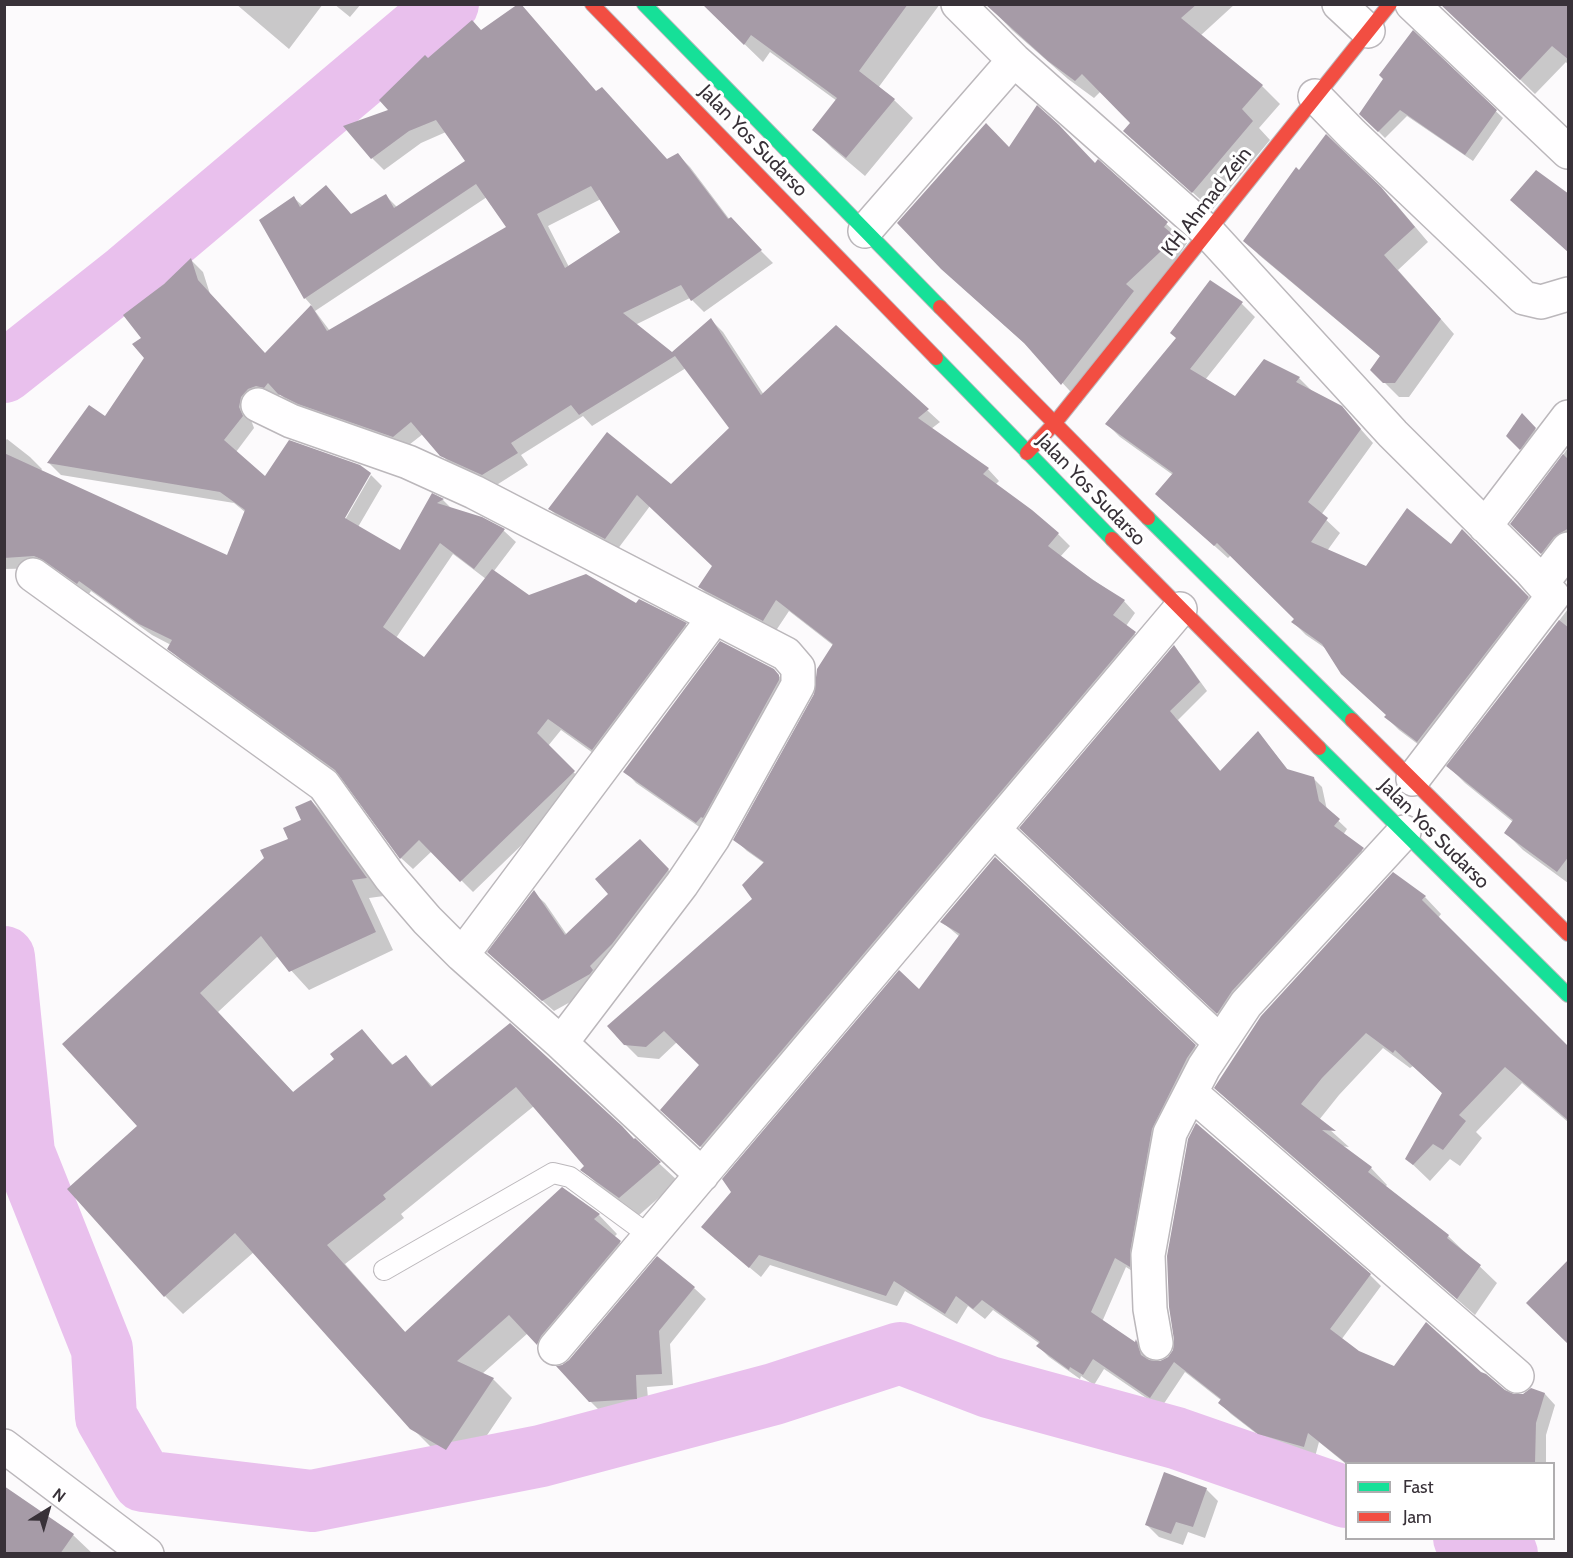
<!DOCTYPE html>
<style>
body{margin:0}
#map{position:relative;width:1573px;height:1558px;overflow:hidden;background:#fcfafc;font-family:Cabin,sans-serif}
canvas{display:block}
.frame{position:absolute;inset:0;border:6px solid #383138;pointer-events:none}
.legend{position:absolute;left:1345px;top:1462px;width:210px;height:78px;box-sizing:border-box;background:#fff;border:2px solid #afadaf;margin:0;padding:8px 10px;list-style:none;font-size:18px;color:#383138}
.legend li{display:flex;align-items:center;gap:12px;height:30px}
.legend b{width:30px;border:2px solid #afadaf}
.north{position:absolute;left:18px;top:1480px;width:60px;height:60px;-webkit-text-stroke:4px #fff;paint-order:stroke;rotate:37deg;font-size:16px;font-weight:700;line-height:24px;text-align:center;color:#383138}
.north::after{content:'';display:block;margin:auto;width:21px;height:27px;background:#383138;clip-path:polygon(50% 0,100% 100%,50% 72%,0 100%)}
</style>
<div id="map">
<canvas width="1573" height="1558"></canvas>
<div class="frame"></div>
<ul class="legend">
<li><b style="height:8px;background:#16e098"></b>Fast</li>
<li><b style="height:8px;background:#f24e42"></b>Jam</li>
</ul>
<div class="north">N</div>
</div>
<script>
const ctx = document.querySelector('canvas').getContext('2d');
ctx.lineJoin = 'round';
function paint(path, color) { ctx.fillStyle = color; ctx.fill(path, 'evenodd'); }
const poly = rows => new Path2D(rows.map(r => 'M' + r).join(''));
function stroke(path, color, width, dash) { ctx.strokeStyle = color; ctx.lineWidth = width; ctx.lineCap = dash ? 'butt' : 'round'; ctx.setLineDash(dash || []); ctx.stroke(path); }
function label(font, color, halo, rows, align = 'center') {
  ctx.font = font + ' Cabin,sans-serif'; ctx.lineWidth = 6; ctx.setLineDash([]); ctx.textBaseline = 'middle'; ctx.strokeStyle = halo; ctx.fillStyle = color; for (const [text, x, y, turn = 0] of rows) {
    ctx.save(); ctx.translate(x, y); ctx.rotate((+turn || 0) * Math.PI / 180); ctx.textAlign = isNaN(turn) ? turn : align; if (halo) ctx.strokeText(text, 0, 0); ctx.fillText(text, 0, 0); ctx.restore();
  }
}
paint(poly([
 [236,4,323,4,289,49],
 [334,4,361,4,350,17],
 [703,4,940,4,878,88,894,100,913,118,865,176,832,148,814,130,837,101,770,52,763,62],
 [987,4,1235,4,1200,36,1262,86,1280,104,1259,128,1270,140,1212,210,1125,131,1132,123,1101,91,1094,98,1068,79,1012,30],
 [1442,4,1568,4,1568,65,1566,62,1535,94],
 [481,32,597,93,668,161,678,155,690,167,730,220,773,263,704,312,690,298,635,325,672,354,711,320,723,332,764,395,836,327,940,422,931,429,988,469,999,481,995,485,1058,534,1070,546,1060,557,1124,601,1135,613,1126,626,1147,645,713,1158,674,1122,701,1065,677,1042,659,1059,638,1057,625,1044,754,899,764,863,747,851,735,839,816,695,834,646,789,611,775,632,712,599,700,587,714,566,650,506,617,550,562,521,550,509,671,486,731,428,686,368,592,426,583,416,521,455,528,465,495,486,454,468,423,434,405,448,291,405,280,394,276,399,252,410,251,420,254,428,236,452,265,479,359,466,371,475,368,475,339,524,342,525,371,475,382,486,358,527,401,552,432,495,443,500,452,509,481,519,504,531,516,542,494,571,529,597,637,605,686,625,697,636,604,761,561,730,548,746,585,784,473,892,432,851,413,869,401,858,342,777,181,660,169,648,171,645,152,635,91,591,89,594,58,571,49,568,4,569,4,442,7,439,30,457,42,469,41,471,227,557,245,512,234,503,61,475,49,463,105,418,146,358,144,339,165,285,191,260,203,272,210,294,265,355,312,306,305,298,294,198,303,206,352,216,386,196,398,208,467,162,446,132,421,143,384,170,372,158,391,110,428,60],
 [487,197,508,228,330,331,315,311],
 [601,199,622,232,569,267,548,226],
 [453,554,486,579,425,659,396,638],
 [1413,33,1503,118,1473,161,1407,116,1385,138,1361,114,1385,79],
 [1009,149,1095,164,1098,161,1187,243,1081,403,1033,351,963,288],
 [1395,203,1428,242,1398,270,1454,334,1409,397,1399,397,1372,370,1381,357,1259,255,1245,240],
 [1210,282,1242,304,1255,317,1205,380,1235,398,1299,378,1312,391,1341,407,1373,443,1321,515,1340,533,1327,551,1367,568,1451,546,1462,531,1541,611,1431,754,1399,730,1386,717,1388,715,1328,650,1306,635,1293,622,1295,619,1231,555,1228,558,1170,506,1173,475,1120,437,1107,424,1177,339],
 [1522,416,1553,447,1538,466,1508,436],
 [1568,448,1568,556,1558,570,1512,524],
 [1568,609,1568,883,1523,850,1506,833,1513,822,1465,783,1448,766],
 [1174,648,1182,656,1207,691,1178,720,1221,772,1258,733,1289,771,1313,778,1322,787,1327,810,1347,829,1343,835,1371,858,1226,1021,1030,837],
 [773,670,785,682,708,833,636,783,625,771],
 [311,801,330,820,384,896,369,898,393,950,309,990,278,956,218,1012,294,1093,336,1060,362,1031,394,1066,405,1057,433,1087,510,1025,678,1181,638,1216,601,1188,583,1170,586,1166,534,1106,401,1214,404,1218,345,1264,406,1333,562,1189,599,1215,617,1234,614,1237,639,1260,556,1362,528,1333,482,1374,493,1379,512,1398,465,1468,431,1447,412,1428,254,1252,183,1314,165,1296,139,1126,65,1044,290,840,303,821],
 [640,841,679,881,601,985,554,1011,500,963,534,893,545,903,567,935,610,894],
 [1425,897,1441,914,1438,918,1568,1048,1568,1122,1522,1083,1476,1132,1482,1138,1460,1166,1450,1159,1430,1181,1407,1159,1443,1094,1413,1066,1410,1068,1383,1048,1339,1095,1319,1120,1349,1147,1341,1146,1371,1168,1387,1185,1385,1187,1448,1236,1497,1283,1475,1315,1233,1105,1216,1088],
 [942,922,1195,1046,1206,1057,1140,1276,1126,1267,1102,1322,1135,1344,1137,1341,1147,1352,1150,1362,1160,1363,1370,1275,1381,1286,1341,1340,1358,1352,1395,1368,1480,1374,1504,1392,1514,1396,1545,1394,1555,1405,1546,1435,1546,1464,1346,1464,1319,1442,1315,1457,1270,1444,1231,1414,1220,1403,1222,1401,1185,1372,1161,1408,1104,1369,1094,1385,1081,1376,1080,1379,1049,1357,1038,1346,1040,1344,993,1310,985,1319,968,1306,957,1324,905,1291,897,1306,770,1265,761,1277,714,1238,920,991,960,937],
 [694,1288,706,1299,670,1344,673,1385,647,1387,649,1410,602,1413,590,1401],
 [1206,1489,1218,1501,1205,1538,1188,1532,1183,1545,1159,1537,1147,1525],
 [73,1535,93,1554,4,1554]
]), '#0003');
stroke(poly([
 [4,372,128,274,448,4],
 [4,957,24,1153,102,1349,106,1417,143,1481,312,1501,541,1456,774,1394,900,1353,989,1387,1176,1438,1346,1497],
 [1464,1538,1507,1554]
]), '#e9c0ed', 62);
paint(poly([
 [518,4,521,4,596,91,602,87,667,159,678,153,728,219,731,217,762,250,691,301,681,285,623,313,672,352,711,318,761,395,836,325,929,409,918,418,989,468,983,474,1032,510,1059,533,1048,546,1093,580,1125,600,1113,615,1136,632,700,1147,660,1110,699,1065,664,1031,646,1047,624,1045,607,1026,752,899,742,885,764,862,733,840,814,694,817,669,833,644,776,600,763,621,698,587,712,566,637,495,605,539,548,509,607,432,671,484,729,428,675,356,579,415,571,405,511,443,518,453,482,475,440,456,411,422,393,437,298,404,278,394,268,383,264,388,256,386,248,389,241,397,239,407,243,416,224,440,265,476,289,440,360,465,371,473,345,518,400,550,432,493,444,499,437,503,482,517,505,529,474,569,440,543,383,627,424,657,492,569,529,595,586,574,636,603,639,599,687,623,592,750,548,719,537,733,575,771,460,882,419,840,400,859,335,770,167,649,172,640,139,624,79,581,77,584,43,560,34,556,4,558,4,453,227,555,245,510,220,492,47,463,89,405,105,416,144,358,132,344,141,338,123,315,164,284,191,258,198,280,265,353,311,305,327,331,506,227,476,184,304,299,259,220,294,196,300,207,326,185,351,214,386,194,394,208,465,161,436,120,409,131,371,159,343,126,388,110,379,100,425,55,428,58,472,20,481,30],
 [591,186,620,232,565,268,537,214],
 [702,4,908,4,859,71,895,99,846,158,812,130,837,98,751,35,744,45],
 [985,4,1197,4,1181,18,1263,85,1242,109,1253,121,1192,193,1123,131,1130,123,1082,74,1075,81,1048,61],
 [1440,4,1569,4,1569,60,1552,46,1520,80],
 [1413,30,1497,110,1465,155,1400,110,1378,132,1359,114,1383,79,1379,75],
 [1037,105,1059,125,1095,163,1098,159,1168,222,1164,227,1176,237,1126,284,1134,291,1061,385,1024,343,941,269,897,223,986,123,1009,147],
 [1326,134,1381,187,1415,227,1384,255,1441,319,1395,383,1383,383,1370,370,1380,356,1243,241,1296,167,1299,170],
 [1536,170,1569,194,1569,253,1510,200],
 [1210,280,1243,302,1190,369,1235,396,1264,359,1300,377,1296,382,1342,406,1361,429,1308,502,1328,518,1311,542,1366,566,1407,508,1451,544,1462,529,1529,597,1417,742,1384,717,1386,715,1341,674,1322,644,1291,622,1294,619,1217,543,1214,546,1155,494,1173,473,1105,424,1176,338,1170,333],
 [1522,413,1536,428,1520,450,1506,436],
 [1563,454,1569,460,1569,528,1554,537,1541,554,1510,524],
 [1559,620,1569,628,1569,856,1557,872,1504,833,1513,820,1446,766],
 [720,641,774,669,779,675,779,680,703,818,701,817,696,823,623,772],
 [1174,645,1200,682,1170,711,1220,771,1258,731,1287,769,1314,777,1319,801,1340,819,1334,826,1364,848,1232,991,1217,1014,1019,828],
 [311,800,367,878,352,880,376,932,289,972,261,936,200,993,293,1092,334,1059,330,1054,362,1029,392,1065,406,1055,431,1087,510,1023,622,1126,634,1139,635,1138,661,1162,619,1198,580,1170,584,1166,516,1087,383,1195,386,1199,327,1245,405,1332,562,1187,600,1214,594,1219,621,1241,541,1336,537,1345,509,1315,457,1361,494,1378,446,1450,410,1429,235,1233,164,1297,67,1189,137,1126,62,1044,264,858,260,850,288,839,283,828,301,820,295,807],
 [640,839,669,869,612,944,590,966,593,970,590,974,542,1001,487,952,534,890,565,935,608,894,595,879],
 [995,857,1196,1045,1187,1058,1152,1129,1130,1252,1130,1267,1115,1258,1091,1312,1135,1342,1136,1339,1141,1355,1149,1360,1160,1361,1168,1357,1173,1350,1174,1340,1169,1307,1167,1256,1188,1139,1196,1123,1371,1274,1330,1329,1359,1351,1394,1366,1426,1322,1481,1372,1486,1374,1505,1390,1514,1394,1523,1394,1531,1388,1545,1393,1536,1423,1535,1464,1347,1464,1308,1433,1304,1447,1258,1434,1218,1403,1221,1399,1174,1362,1150,1398,1093,1359,1083,1375,1070,1367,1069,1370,1036,1346,1040,1342,982,1300,973,1309,956,1296,945,1314,894,1281,886,1296,759,1255,749,1268,701,1227,731,1192,722,1179,899,970,919,989,960,934,940,922],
 [1393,872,1426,896,1422,900,1569,1047,1569,1121,1505,1067,1459,1115,1466,1121,1443,1150,1433,1144,1413,1165,1405,1159,1442,1093,1395,1050,1393,1053,1366,1033,1322,1078,1301,1104,1336,1131,1322,1130,1372,1167,1368,1172,1449,1235,1447,1238,1481,1265,1457,1299,1214,1088,1261,1016],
 [657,1256,695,1287,659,1331,662,1374,636,1375,637,1399,589,1402,556,1366,562,1365,569,1360],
 [1569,1259,1569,1345,1526,1303],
 [1164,1472,1207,1488,1193,1527,1176,1522,1171,1534,1145,1525],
 [4,1486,74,1534,60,1554,4,1554]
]), '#a69ba7');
const lane = poly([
 [384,1270,553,1173,570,1177,650,1236]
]);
const street = poly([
 [958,4,1014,60,1208,232,1393,434,1531,571,1553,596,1413,779],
 [1339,4,1368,31],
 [1412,4,1568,152],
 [1315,96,1352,134,1524,298,1541,302,1568,294],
 [865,231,1014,60],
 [258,405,291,421,408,462,474,492,786,654,798,668,798,685,713,838,682,884,561,1043],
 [1485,526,1568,417],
 [33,575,324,785,390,877,427,920,462,955,561,1043,702,1175],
 [1542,583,1568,549],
 [994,830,1220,1042],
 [462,955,714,618],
 [1191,1093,1517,1376],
 [1156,1343,1150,1309,1148,1255,1170,1133,1204,1067,1246,1004,1404,832],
 [555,1348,1180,609],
 [4,1446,147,1554]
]);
const fast = poly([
 [644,4,940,307],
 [936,358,1112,539],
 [1148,518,1352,720],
 [1319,748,1568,995]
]);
const jam = poly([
 [592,4,936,358],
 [940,307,1148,518],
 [1027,453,1054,424,1390,4],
 [1112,539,1319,748],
 [1352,720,1568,934]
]);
stroke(lane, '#bbb7bb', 22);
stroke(street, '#bbb7bb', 36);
stroke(fast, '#bbb7bb', 16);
stroke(jam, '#bbb7bb', 16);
stroke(lane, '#fffeff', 20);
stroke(street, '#fffeff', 33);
stroke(fast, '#16e098', 14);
stroke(jam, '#f24e42', 14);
label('20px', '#383138', '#fff', [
 ["Jalan Yos Sudarso",753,141,46],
 ["KH Ahmad Zein",1207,202,-52],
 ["Jalan Yos Sudarso",1091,490,46],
 ["Jalan Yos Sudarso",1434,834,45]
]);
</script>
